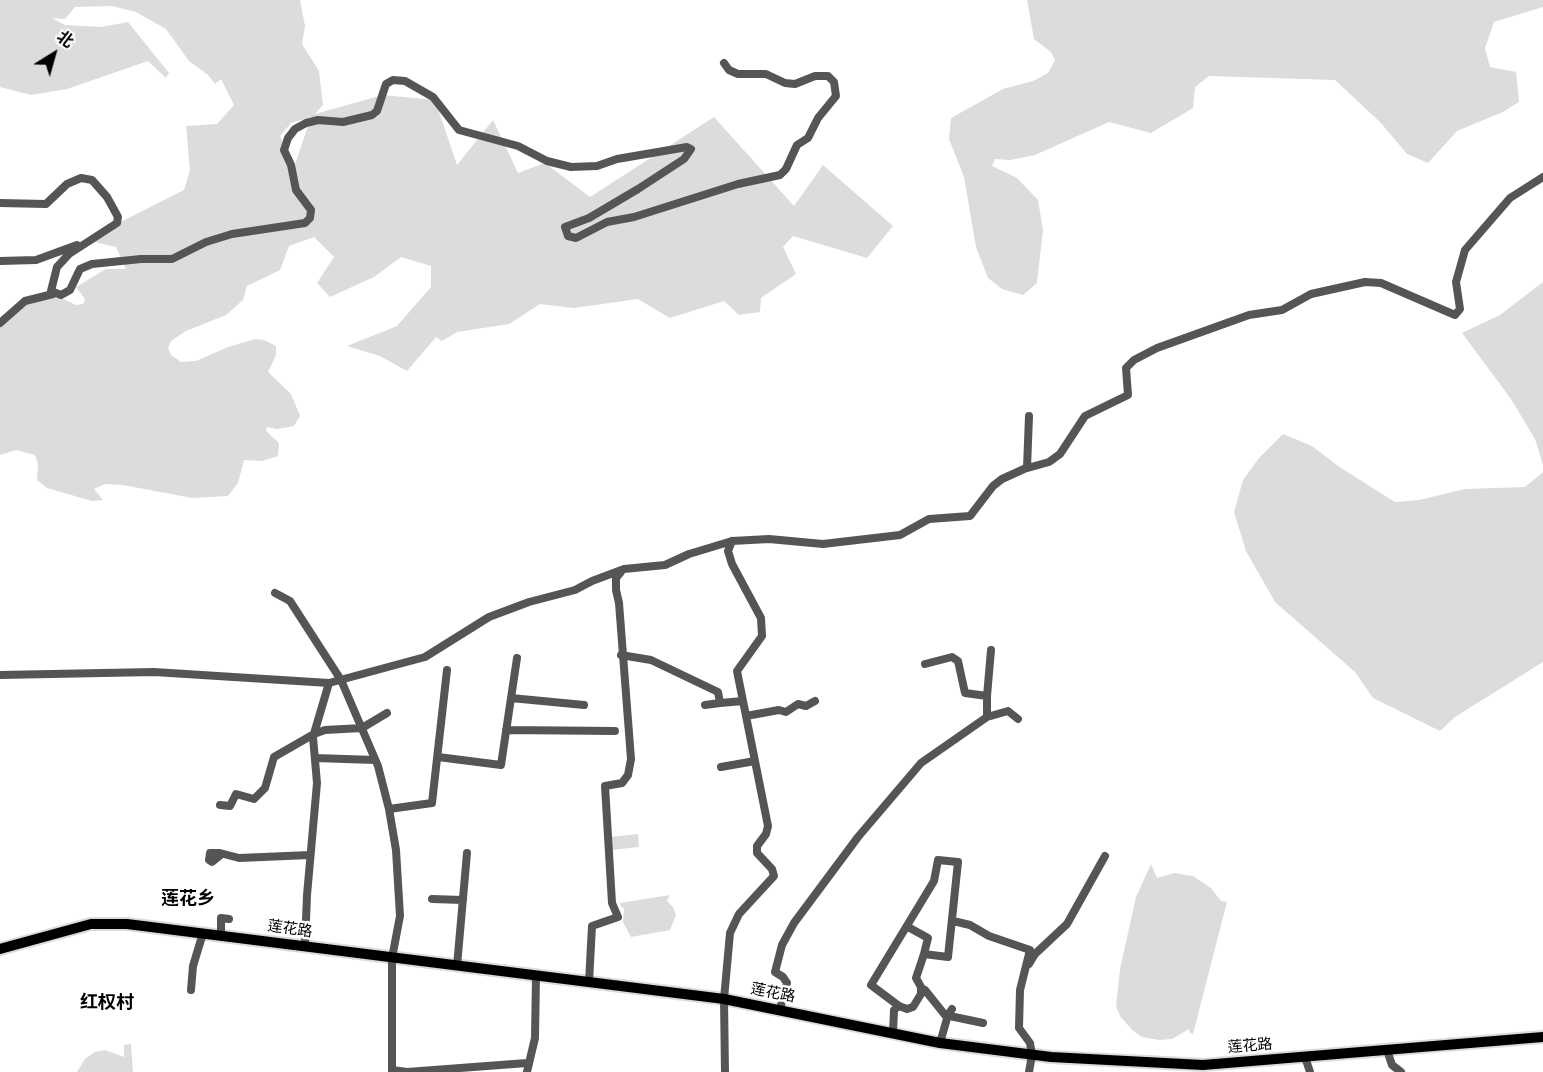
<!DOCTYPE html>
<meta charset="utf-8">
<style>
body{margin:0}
#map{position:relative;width:1543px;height:1072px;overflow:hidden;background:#fff;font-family:"Work Sans","Noto Sans SC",sans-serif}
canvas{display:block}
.north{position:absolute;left:24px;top:24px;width:60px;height:60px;-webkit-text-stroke:4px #fff;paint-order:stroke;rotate:37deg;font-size:16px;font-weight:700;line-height:24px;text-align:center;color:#000}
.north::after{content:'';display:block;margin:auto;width:21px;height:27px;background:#000;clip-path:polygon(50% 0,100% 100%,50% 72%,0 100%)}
</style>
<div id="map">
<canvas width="1543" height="1072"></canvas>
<div class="north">北</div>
</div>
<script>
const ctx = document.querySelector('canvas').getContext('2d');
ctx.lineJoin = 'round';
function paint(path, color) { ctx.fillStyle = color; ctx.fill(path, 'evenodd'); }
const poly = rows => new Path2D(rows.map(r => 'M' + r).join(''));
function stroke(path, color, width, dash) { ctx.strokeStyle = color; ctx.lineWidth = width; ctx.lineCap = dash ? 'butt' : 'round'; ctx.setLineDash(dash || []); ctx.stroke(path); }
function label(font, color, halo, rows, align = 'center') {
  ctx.font = font + ' "Work Sans","Noto Sans SC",sans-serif'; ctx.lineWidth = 5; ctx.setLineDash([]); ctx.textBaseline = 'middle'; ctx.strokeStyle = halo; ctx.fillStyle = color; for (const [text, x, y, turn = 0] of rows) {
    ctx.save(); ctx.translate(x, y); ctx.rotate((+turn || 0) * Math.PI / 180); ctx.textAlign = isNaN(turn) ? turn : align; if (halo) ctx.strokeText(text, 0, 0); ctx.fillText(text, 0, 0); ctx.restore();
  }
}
paint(poly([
 [0,0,300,0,305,26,302,44,319,71,323,105,315,114,383,95,435,100,457,165,493,120,518,173,545,163,590,197,714,117,794,206,823,165,893,226,867,258,793,236,783,247,796,274,761,298,760,312,739,315,724,301,670,318,638,299,574,308,540,304,509,324,457,332,442,341,436,337,407,371,380,356,347,346,397,326,431,287,431,266,401,257,374,277,330,297,317,283,334,257,314,237,289,246,280,270,247,286,243,300,226,315,186,331,171,341,168,348,171,355,181,362,196,361,228,347,255,339,264,340,276,346,276,355,268,372,291,394,300,416,294,426,277,429,267,427,266,431,279,443,278,456,262,461,244,460,238,483,228,496,192,498,123,485,105,484,94,489,103,500,92,501,47,488,37,480,38,464,35,455,16,450,0,455,0,322,22,305,48,299,59,297,76,305,83,304,85,299,76,287,106,269,126,269,116,247,85,240,184,190,190,170,186,126,217,124,234,105,221,79,215,84,208,75,189,61,166,29,136,12,112,6,75,7,65,19,52,18,65,25,101,27,128,22,169,73,166,78,148,61,67,89,31,95,0,87],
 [311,117,294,167,280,136,291,123],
 [1027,0,1543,0,1543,7,1494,22,1485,48,1490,67,1516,72,1519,102,1503,112,1457,131,1428,163,1407,154,1381,123,1335,80,1209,76,1195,87,1193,108,1151,133,1109,122,1035,155,1010,160,995,159,992,166,1017,178,1038,200,1043,230,1037,283,1023,295,1002,289,988,278,976,247,964,177,949,139,951,118,1003,89,1033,81,1048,73,1055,60,1051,52,1034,39],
 [1543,282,1543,465,1535,439,1511,399,1462,333,1500,315],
 [1283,434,1312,446,1341,468,1395,502,1419,500,1465,489,1525,487,1543,472,1543,662,1455,717,1440,731,1373,698,1355,672,1275,602,1246,551,1234,512,1243,480,1259,458],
 [638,834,639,847,611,850,609,837],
 [1151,864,1157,878,1174,873,1193,876,1211,888,1221,901,1227,902,1193,1034,1190,1033,1189,1029,1172,1039,1159,1040,1142,1037,1132,1030,1120,1016,1116,1006,1120,969,1136,897],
 [670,895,667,901,673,907,676,915,670,930,631,937,623,922,624,908,621,907,620,903],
 [131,1044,133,1072,77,1072,85,1059,95,1052,105,1050,124,1057,124,1045]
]), '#dcdcdc');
const major = poly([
 [0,949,91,924,127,924,724,999,940,1043,1051,1057,1203,1065,1543,1037]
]);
stroke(major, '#dbdbdb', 14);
stroke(poly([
 [0,203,46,204,67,184,81,178,92,180,107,197,118,217,117,223,69,254,57,267,51,291,61,295,70,290,80,269,92,264,141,259,172,259,206,242,232,234,305,223,310,218,311,210,296,190,291,165,284,150,288,138,295,129,306,123,318,120,343,122,372,115,377,111,386,84,393,80,405,81,433,97,459,130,518,146,547,161,571,167,597,166,617,159,687,147,691,149,684,159,638,189,589,218,565,227,568,236,576,238,607,222,634,217,738,184,780,175,786,169,797,145,808,138,818,118,836,96,834,82,828,76,815,76,795,84,785,83,766,74,738,74,729,70,724,63],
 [0,261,36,260,77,245],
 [0,323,25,301,53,294],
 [1027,468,1029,416],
 [275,593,290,601,341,680,378,766,389,809,396,850,400,916,392,958,392,1072],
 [621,655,651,660,718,692,720,703,743,701],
 [925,664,952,657,958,661,965,693,987,696,987,717],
 [0,675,154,672,329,683,425,657,489,617,529,602,575,590,592,581,624,569,665,565,689,554,732,541,769,539,823,544,900,535,929,519,970,516,993,486,1002,479,1024,469,1049,462,1060,454,1085,416,1128,395,1126,368,1134,360,1157,348,1249,315,1282,310,1311,294,1365,282,1381,283,1455,315,1460,309,1456,282,1465,250,1510,198,1543,177],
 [987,696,991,650],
 [511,698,584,705],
 [705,705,720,703],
 [746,716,779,710,786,712,798,704,806,706,815,701],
 [506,730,615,731],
 [438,757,501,765,517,658],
 [315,758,375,760],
 [721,767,755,761],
 [220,805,230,806,236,794,254,799,265,788,274,757,314,734,325,730,362,728,387,713],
 [389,809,432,803,447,670],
 [222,854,212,862,209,860,210,853,220,853,239,858,310,855],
 [432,899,463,900],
 [953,921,970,925,989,936,1030,950,1020,990,1019,1028,1030,1043,1032,1055,1029,1072],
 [221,935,221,918,229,919],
 [305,946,307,895,317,783,313,737,329,683],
 [1029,964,1035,954,1067,924,1105,856],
 [457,966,467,853],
 [589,982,592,926,618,917,612,903,605,786,622,783,628,775,631,759,619,603,616,590,616,578,621,572],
 [191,990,193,966,203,933],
 [925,990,945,1015,983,1023],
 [899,1006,907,1009,913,1007,921,994,921,987,916,978,924,954],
 [780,1009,787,983,783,977,775,972,782,945,794,923,858,837,921,763,987,717,1008,711,1018,719],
 [893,1033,894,1010,899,1006,871,985,934,881,938,860,958,862,948,957,924,954,928,938,908,927],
 [940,1043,948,1015,952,1009],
 [1387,1050,1392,1065,1401,1072],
 [1305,1057,1310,1072],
 [392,1070,407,1072,527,1063],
 [527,1072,535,1038,536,975],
 [725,1072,724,999,730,933,739,914,774,876,772,869,757,853,757,846,766,834,768,826,737,671,762,636,761,618,732,564,728,551,732,541]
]), '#555', 8);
stroke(major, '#000', 10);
label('15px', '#000', '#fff', [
 ["莲花路",290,929,8],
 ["莲花路",773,993,11],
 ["莲花路",1250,1046,-5]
]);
label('bold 18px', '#000', '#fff', [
 ["莲花乡",188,899],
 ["红权村",107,1003]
]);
</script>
